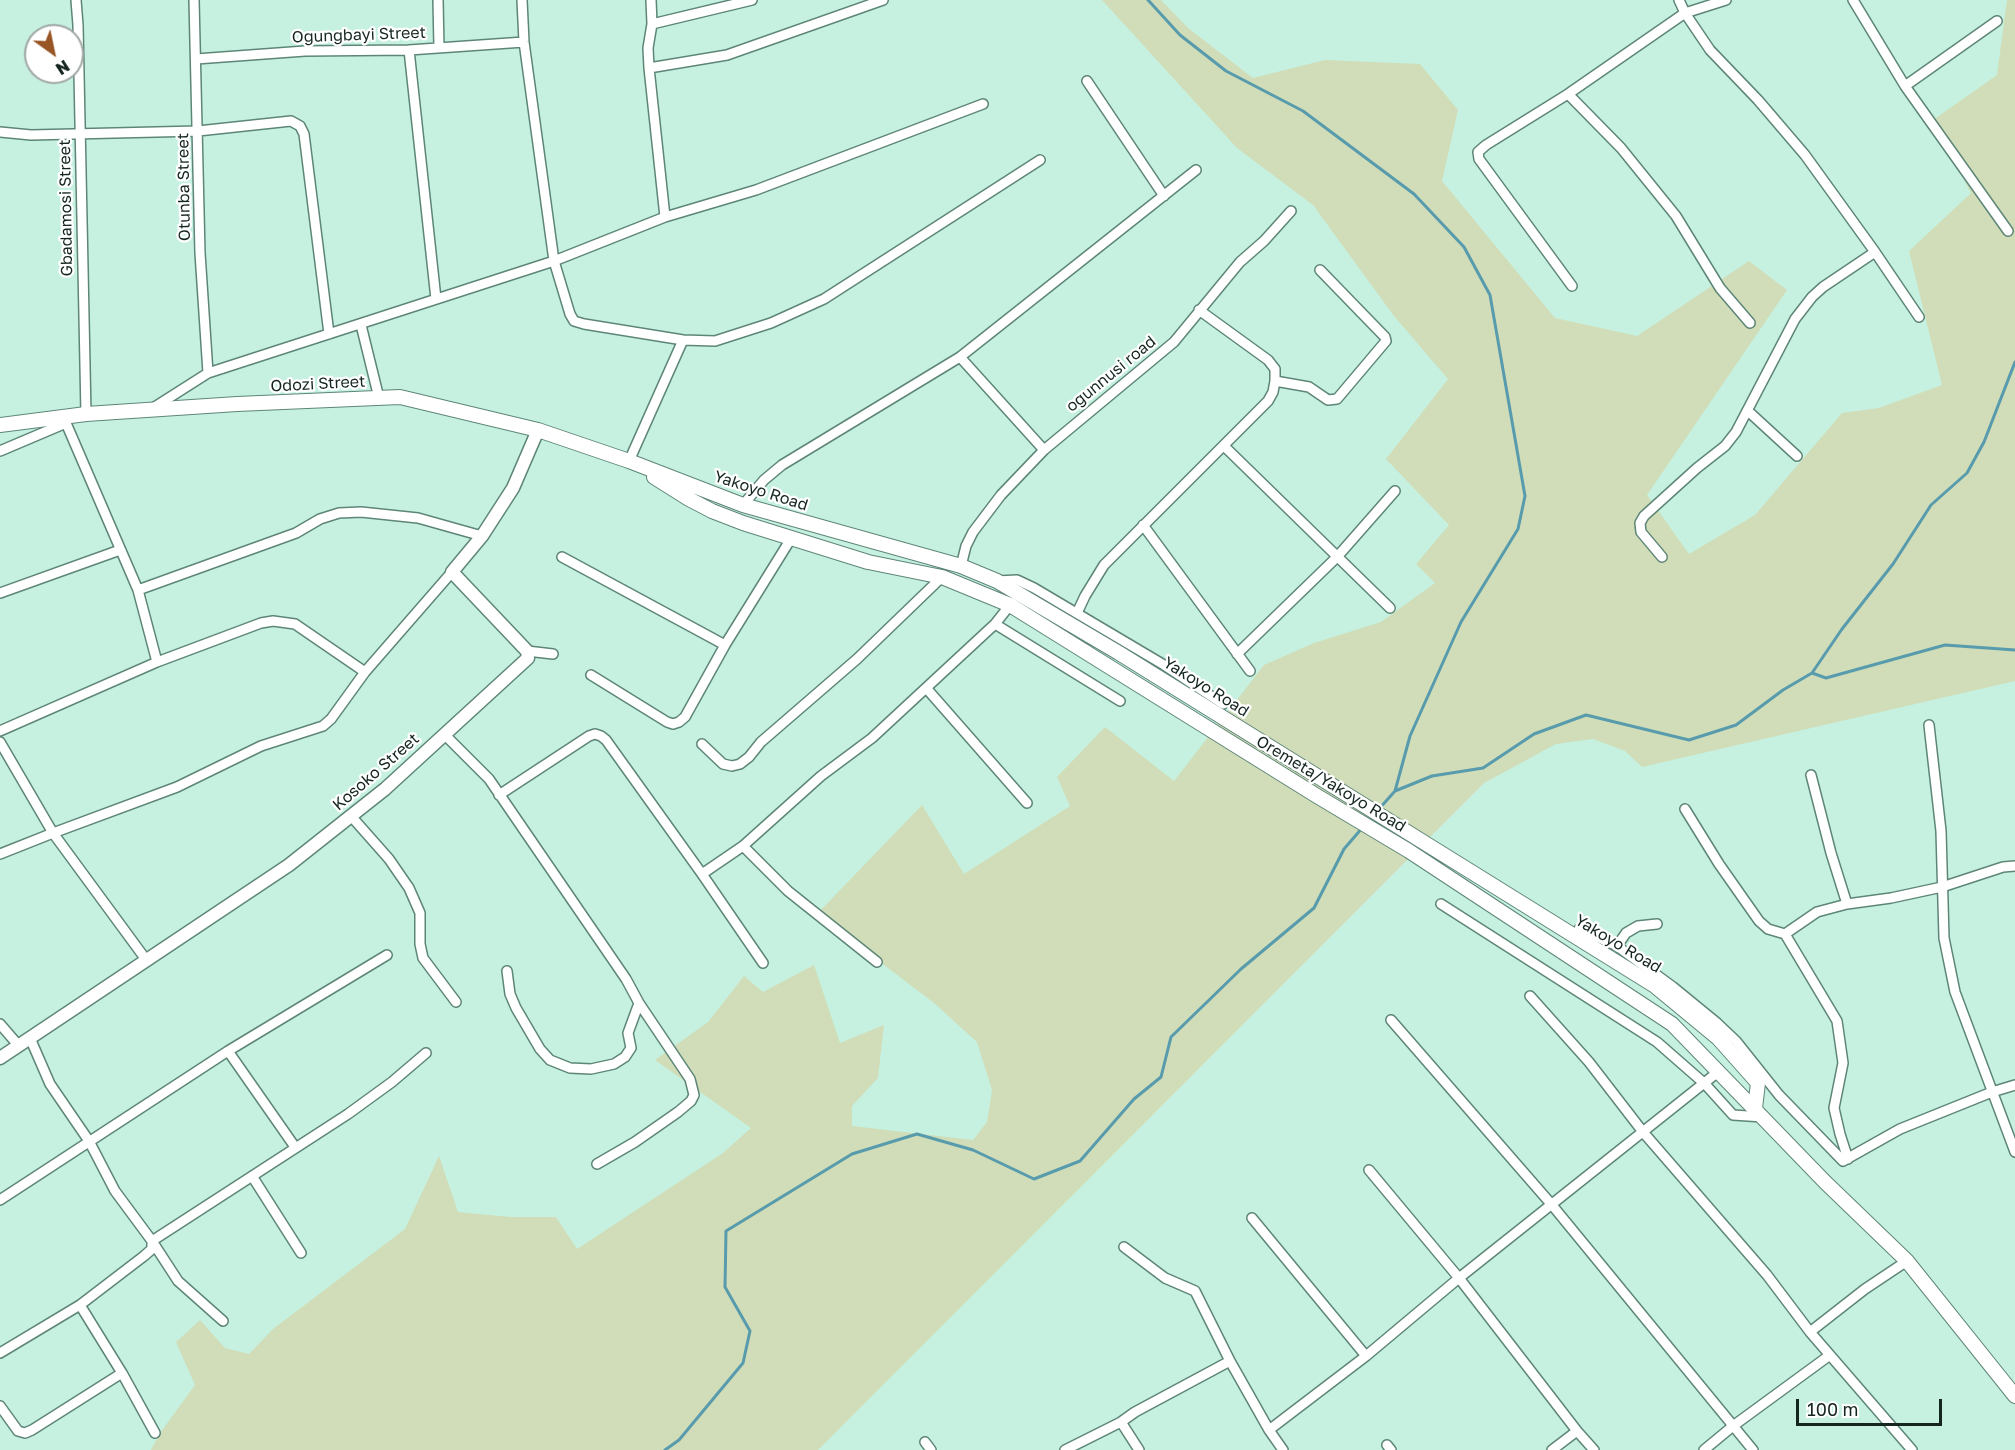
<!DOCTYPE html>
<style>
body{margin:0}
#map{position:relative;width:2015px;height:1450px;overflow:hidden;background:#c6f1e0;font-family:"Golos Text",sans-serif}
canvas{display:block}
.north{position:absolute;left:24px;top:24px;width:60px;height:60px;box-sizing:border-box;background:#fff;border:2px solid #a1a8a6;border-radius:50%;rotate:147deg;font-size:16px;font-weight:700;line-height:24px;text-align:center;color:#152620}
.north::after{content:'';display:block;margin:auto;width:21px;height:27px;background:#985525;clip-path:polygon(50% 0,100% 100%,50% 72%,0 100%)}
.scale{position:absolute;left:1796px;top:1399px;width:146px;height:27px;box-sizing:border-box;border:3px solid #152620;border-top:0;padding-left:8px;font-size:18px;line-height:21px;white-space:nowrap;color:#152620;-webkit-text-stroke:4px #fff;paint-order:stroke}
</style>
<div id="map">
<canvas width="2015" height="1450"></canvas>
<div class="north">N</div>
<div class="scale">100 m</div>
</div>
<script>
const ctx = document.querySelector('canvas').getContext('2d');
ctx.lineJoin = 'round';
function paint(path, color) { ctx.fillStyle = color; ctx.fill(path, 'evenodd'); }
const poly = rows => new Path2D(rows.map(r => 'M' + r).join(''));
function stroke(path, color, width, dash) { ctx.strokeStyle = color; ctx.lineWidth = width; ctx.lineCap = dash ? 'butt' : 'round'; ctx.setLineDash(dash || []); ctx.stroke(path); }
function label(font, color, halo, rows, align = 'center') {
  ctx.font = font + ' "Golos Text",sans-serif'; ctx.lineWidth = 4.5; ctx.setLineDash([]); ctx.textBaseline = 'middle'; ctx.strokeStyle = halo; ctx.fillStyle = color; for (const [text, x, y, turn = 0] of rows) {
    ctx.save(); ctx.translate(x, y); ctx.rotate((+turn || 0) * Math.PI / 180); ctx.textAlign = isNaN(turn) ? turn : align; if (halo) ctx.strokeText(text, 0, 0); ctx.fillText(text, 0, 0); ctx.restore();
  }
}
paint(poly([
 [1102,0,1161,0,1188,28,1253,78,1325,60,1420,64,1458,110,1442,181,1555,318,1637,336,1749,261,1787,290,1647,495,1689,554,1755,515,1842,413,1879,408,1942,385,1909,251,1971,193,1933,120,1997,75,2007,0,2015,0,2015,681,1642,767,1625,751,1593,739,1556,744,1484,783,818,1450,151,1450,160,1433,195,1385,176,1342,200,1320,225,1348,249,1354,273,1329,405,1229,439,1156,458,1212,511,1217,556,1217,577,1249,723,1153,751,1128,655,1060,708,1022,744,976,763,992,814,965,840,1043,884,1025,878,1078,852,1106,852,1126,973,1140,987,1122,992,1090,977,1042,934,1003,817,914,922,805,964,874,1070,806,1057,777,1105,727,1174,781,1264,665,1314,643,1381,622,1435,583,1416,564,1449,525,1386,459,1448,379,1394,316,1313,205,1237,148]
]), '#d0ddb8');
stroke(poly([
 [1148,0,1180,35,1226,71,1303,111,1414,194,1464,247,1490,295,1525,496,1518,529,1461,622,1410,736,1395,791],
 [1812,673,1842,629,1893,564,1931,505,1967,473,1984,442,2015,362],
 [1379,809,1395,791,1432,776,1483,768,1534,734,1586,715,1689,740,1736,725,1783,690,1812,673,1826,678,1945,645,2015,650],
 [665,1450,679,1440,743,1363,750,1331,725,1287,726,1231,852,1154,917,1134,973,1150,1034,1179,1080,1161,1134,1099,1161,1077,1171,1037,1241,969,1314,908,1344,849,1363,827]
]), '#589bad', 3);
const minor = poly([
 [76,0,78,25,86,414],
 [194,0,200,253,208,373],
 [438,0,439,48],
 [522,0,524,42,554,261,570,314,574,321,584,324,683,340,715,341,771,323,824,299,1040,160],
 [651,0,652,24,648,48,649,68,665,217],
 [1679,0,1685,13,1710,50,1758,100,1805,155,1875,252,1919,317],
 [1853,0,1905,86,2008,231],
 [652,24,752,0],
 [409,50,436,299],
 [196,59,305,51,409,50,524,42],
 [649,68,727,55,883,0],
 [1087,81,1164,196],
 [1905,86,1997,21],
 [1568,94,1621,148,1676,216,1720,288,1750,323],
 [0,132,31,135,198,131,291,121,300,126,304,134,329,334],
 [1572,286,1479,159,1478,152,1486,145,1568,94,1685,13,1726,0],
 [361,325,379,398],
 [960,357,1044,450],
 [1275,381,1309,387,1328,400,1337,399,1386,341,1385,337,1320,270],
 [153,408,208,373,554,261,665,217,756,190,983,104],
 [1748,411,1797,456],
 [56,418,66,423,138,590,157,662],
 [1224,446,1390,608],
 [0,451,66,423],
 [629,461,683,340],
 [743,505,764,480,782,465,960,357,1196,170],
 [1143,525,1250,671],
 [562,557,725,645],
 [1662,557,1641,532,1640,523,1644,516,1697,468,1725,446,1736,432,1795,319,1812,297,1823,287,1875,252],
 [961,566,966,546,973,532,1001,495,1044,450,1174,342,1240,262,1264,241,1291,211],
 [997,581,1017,580,1034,588,1164,665,1223,704],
 [138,590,296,533,320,519,339,513,361,512,418,518,482,536],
 [0,593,120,550],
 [1077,613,1085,596,1104,565,1268,401,1273,392,1275,381,1275,369,1268,360,1199,310],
 [995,624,1120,701],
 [527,651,553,654],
 [1237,654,1337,557,1395,491],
 [591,675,667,722,673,724,679,722,685,717,725,645,792,537],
 [927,689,1027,803],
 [1929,725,1941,831,1944,938,1955,992,2015,1152],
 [0,731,157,662,261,623,273,621,295,624,365,672],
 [444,734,489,779,626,979,639,1003,628,1033,631,1048,625,1057,614,1064,591,1069,570,1068,550,1060,540,1049,516,1008,510,994,507,971],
 [0,742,53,833,147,961],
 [702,744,723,764,732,766,740,764,749,757,761,742,857,659,942,577],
 [1811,775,1831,853,1847,904],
 [499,795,589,736,595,734,601,736,606,740,702,874,763,963],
 [1685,809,1719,864,1759,921,1768,929,1785,934,1837,1021,1843,1063,1834,1108,1840,1134,1848,1159],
 [351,816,389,859,409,888,420,913,420,944,423,958,456,1002],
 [743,846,788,891,877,962],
 [0,854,53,833,177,787,261,746,323,726,331,719,365,672,452,572],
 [702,874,743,846,821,776,872,738,995,624,1010,605],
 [1441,904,1657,1042,1705,1084,1733,1115,1763,1117],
 [1579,929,1617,946,1673,987,1717,1023,1736,1041,1779,1095,1843,1161,1900,1129,1992,1092,2015,1085],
 [1785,934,1817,912,1847,904,1891,898,1942,887,2003,867,2015,866],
 [1617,946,1626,933,1638,926,1657,924],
 [1530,996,1589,1062,1643,1132,1767,1275,1810,1332,1912,1450],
 [1391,1020,1552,1205,1753,1450],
 [0,1024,19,1046],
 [30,1038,50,1084,89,1141,115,1191,152,1241,178,1281,223,1321],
 [228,1051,295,1147],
 [597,1164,635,1142,678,1112,691,1101,694,1095,690,1079,639,1003],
 [1369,1170,1459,1278,1577,1431,1594,1450],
 [252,1176,301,1253],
 [0,1200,228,1051,387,955],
 [1252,1218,1366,1356],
 [1124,1247,1165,1278,1195,1291,1230,1361,1269,1430,1283,1450],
 [80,1305,122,1373,155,1433],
 [1810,1332,1865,1289,1907,1261],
 [0,1353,80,1305,144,1256,152,1249,152,1241,348,1114,392,1082,426,1053],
 [0,1406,18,1431,25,1433,32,1430,122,1373],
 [1121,1422,1139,1450],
 [1269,1430,1366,1356,1459,1278,1718,1072],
 [925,1442,931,1450],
 [1387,1445,1391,1450],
 [1065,1450,1121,1422,1135,1412,1230,1361],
 [1552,1450,1577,1431],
 [1704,1450,1733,1426,1830,1355]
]);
const tertiary = poly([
 [0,1058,289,865,385,789,528,658,527,651,452,572,482,536,513,488,538,430]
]);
const secondary = poly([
 [0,425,86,414,237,404,400,397,538,430,629,461,743,505,961,566,997,581,1119,653,1655,986,1718,1038,1758,1083,1755,1108],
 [654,477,689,499,712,511,743,523,868,562,942,577,1010,605,1317,796,1409,851,1672,1024,1825,1182,1907,1261,2015,1396]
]);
stroke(minor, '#5e8677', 12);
stroke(tertiary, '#5e8677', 15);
stroke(secondary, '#5e8677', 16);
stroke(minor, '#fff', 9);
stroke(tertiary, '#fff', 12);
stroke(secondary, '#fff', 14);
label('16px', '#152620', '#fff', [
 ["Ogungbayi Street",359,35,-2],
 ["Otunba Street",184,187,-91],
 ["Gbadamosi Street",66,208,-91],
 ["ogunnusi road",1111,374,-39],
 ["Odozi Street",318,384,-3],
 ["Yakoyo Road",761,491,18],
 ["Yakoyo Road",1206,687,32],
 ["Kosoko Street",376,772,-41],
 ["Oremeta/Yakoyo Road",1331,784,31],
 ["Yakoyo Road",1618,944,31]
]);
</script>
